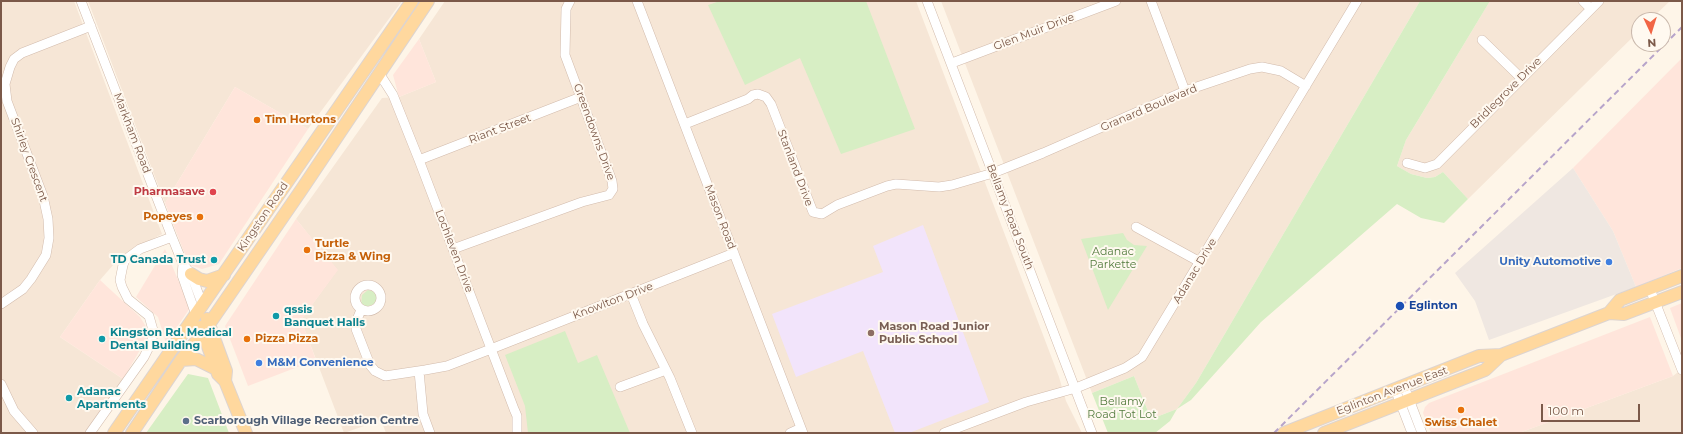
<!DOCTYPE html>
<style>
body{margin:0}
#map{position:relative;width:1683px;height:434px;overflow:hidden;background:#fef5e8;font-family:Montserrat,sans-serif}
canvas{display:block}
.frame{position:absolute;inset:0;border:2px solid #7b5949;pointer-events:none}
.north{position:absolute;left:1631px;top:12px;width:40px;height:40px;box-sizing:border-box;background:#fff9f0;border:1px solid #cab9ad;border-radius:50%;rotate:176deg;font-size:11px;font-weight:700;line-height:16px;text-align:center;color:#7b5949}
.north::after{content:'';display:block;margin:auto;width:14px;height:18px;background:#f16545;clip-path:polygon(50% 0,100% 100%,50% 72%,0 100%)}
.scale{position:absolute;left:1541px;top:404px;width:99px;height:18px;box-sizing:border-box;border:2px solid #7b5949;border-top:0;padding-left:5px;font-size:12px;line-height:14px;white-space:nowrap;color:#7b5949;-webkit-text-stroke:3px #fff9f0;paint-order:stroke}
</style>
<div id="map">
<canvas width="1683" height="434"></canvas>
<div class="frame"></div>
<div class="north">N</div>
<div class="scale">100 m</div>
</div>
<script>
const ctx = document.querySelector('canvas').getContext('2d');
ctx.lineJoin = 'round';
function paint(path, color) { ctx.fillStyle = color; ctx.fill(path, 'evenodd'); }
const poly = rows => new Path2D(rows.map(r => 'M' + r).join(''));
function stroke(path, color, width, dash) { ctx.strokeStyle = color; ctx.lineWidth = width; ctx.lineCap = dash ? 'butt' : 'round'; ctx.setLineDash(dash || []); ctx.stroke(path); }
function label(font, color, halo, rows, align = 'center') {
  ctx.font = font + ' Montserrat,sans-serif'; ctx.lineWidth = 4; ctx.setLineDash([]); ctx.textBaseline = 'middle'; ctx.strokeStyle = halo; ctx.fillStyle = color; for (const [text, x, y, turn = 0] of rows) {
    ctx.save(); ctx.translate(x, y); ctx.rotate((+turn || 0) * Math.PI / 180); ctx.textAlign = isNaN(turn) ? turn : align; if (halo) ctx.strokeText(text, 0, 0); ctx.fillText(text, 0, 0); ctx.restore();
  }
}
paint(poly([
 [1,1,74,1,162,234,121,256,100,280,60,337,123,379,86,433,1,433],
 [88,1,402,1,308,129,235,87,165,203],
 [445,1,916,1,1059,377,1066,401,1082,433,386,433,381,420,344,433,301,320,337,270,296,219,382,98,399,97,436,82,419,39],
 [941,1,1420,1,1196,383,1177,409,1151,419,1134,376,1092,393],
 [1490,1,1670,1,1650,20,1639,20,1639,31,1468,199,1443,172,1435,177,1427,178,1411,174,1397,166,1406,140],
 [1682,369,1682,433,1519,433,1673,376]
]), '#f6e6d6');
paint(poly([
 [419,39,436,82,399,97,393,75],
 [1682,58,1682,268,1636,287,1613,231,1573,168],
 [235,87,308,129,219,264,202,269,189,265,165,203],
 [296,219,338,270,301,320,316,360,248,386,225,326],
 [165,249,190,308,166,343,158,317,136,297],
 [100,280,140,317,150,333,123,379,60,337],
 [1682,303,1682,341,1670,308],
 [1650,317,1673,376,1519,433,1431,433,1423,413,1425,407,1429,403]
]), '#ffe5db');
paint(poly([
 [1573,168,1613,231,1636,287,1489,340,1475,301,1455,273]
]), '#efe7e1');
paint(poly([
 [923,225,989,402,909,433,895,433,863,351,796,377,772,314,883,272,873,246]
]), '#f2e4fb');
paint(poly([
 [720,1,866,1,915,129,841,154,800,58,745,85,708,5],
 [1420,1,1490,1,1406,140,1397,166,1411,174,1427,178,1435,177,1443,172,1468,199,1444,223,1421,218,1397,204,1261,322,1191,400,1177,409,1170,421,1155,433,1108,433,1092,393,1134,376,1151,419,1177,409,1196,383],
 [1123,233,1127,240,1134,245,1147,246,1108,310,1081,239],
 [368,290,376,292,377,300,374,304,364,308,361,306,362,295],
 [565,331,578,363,597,355,630,433,528,433,525,406,505,355],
 [188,374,208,378,229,433,146,433]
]), '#d7eec4');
const minor = poly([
 [81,1,172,237,183,264,191,274,203,306],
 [637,1,803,433],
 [927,1,1092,433],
 [1151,1,1185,91],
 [1583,1,1591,9],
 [1482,40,1521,78],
 [952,63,1116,1],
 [379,73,393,95,419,160,514,409,517,416,517,433],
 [685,124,748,99,753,95,758,94,766,97,771,104,813,212,822,214,837,205,887,186,896,184,939,187,952,185,993,173,1043,153,1185,91,1250,69,1262,67,1281,71,1306,86],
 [419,160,581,97],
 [1407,163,1425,168,1437,164,1599,1],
 [1136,227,1200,262],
 [453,249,582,202,609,195,613,189,612,181,565,55,566,9,570,1],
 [183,264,182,275,196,315],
 '355 298a13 13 0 1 1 26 0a13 13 0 1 1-26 0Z',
 [1650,289,1682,370],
 [631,294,643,324,670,378,692,433],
 [1,304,23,289,31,279,46,255,49,238,48,219,43,196,7,101,5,84,10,67,14,59,22,53,91,26],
 [361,310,356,322,356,329,370,365,375,371,385,376,425,370,447,366,491,349,734,253],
 [419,371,423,414,430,433],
 [1,384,14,411,33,433],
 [1404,386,1422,433],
 [620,387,666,370],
 [1395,389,1412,433],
 [90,433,144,357,151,343,153,335,153,330,149,316,128,299,122,287,120,280,123,265,125,260,140,249,172,237],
 [790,433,801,428],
 [944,433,1026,402,1076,388,1125,368,1142,357,1357,1]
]);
const major = poly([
 [191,274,199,279,207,281,224,275],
 [1609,313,1620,300,1682,276],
 [207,319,226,371,225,381],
 [201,327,218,374,225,381,246,433],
 [181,360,196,359,216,369],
 [114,433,412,1],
 [132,433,181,360,203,333,302,189,428,1],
 [1284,433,1479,356,1501,355,1609,313,1624,314,1682,292],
 [1324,433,1485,370,1501,355]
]);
stroke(minor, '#d2bbac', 10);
stroke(major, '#ddd4d0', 14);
stroke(minor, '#fff', 9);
stroke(major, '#ffd89e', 12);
stroke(poly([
 [1274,433,1682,27]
]), '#b7a4ca', 2, [6, 4]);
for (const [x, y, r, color] of [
 [257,120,4,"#e8710a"],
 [213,192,4,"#e0444e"],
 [200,217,4,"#e8710a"],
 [307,250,4,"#e8710a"],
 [214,260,4,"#0f9aa8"],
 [1609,262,4,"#3f7fe0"],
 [1400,306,5,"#1a4fb4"],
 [276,316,4,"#0f9aa8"],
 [871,333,4,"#8d6e63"],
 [102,339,4,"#0f9aa8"],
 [247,339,4,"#e8710a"],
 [259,363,4,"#3f7fe0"],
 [69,398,4,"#0f9aa8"],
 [1461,410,4,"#e8710a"],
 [186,421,4,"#5c6f8a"]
]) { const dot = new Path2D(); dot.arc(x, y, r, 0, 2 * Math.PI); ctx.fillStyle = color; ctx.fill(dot); stroke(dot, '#fff9f0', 1.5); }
label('11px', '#7b5949', '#fff9f0', [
 ["Glen Muir Drive",1034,32,-21],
 ["Bridlegrove Drive",1506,93,-45],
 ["Granard Boulevard",1149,108,-23],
 ["Riant Street",500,129,-21],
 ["Greendowns Drive",594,132,70],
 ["Markham Road",132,133,69],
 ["Shirley Crescent",29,160,70],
 ["Stanland Drive",795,168,69],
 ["Kingston Road",263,217,-56],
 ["Mason Road",720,217,69],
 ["Bellamy Road South",1010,217,69],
 ["Lochleven Drive",454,251,69],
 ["Adanac Drive",1195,271,-59],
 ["Knowlton Drive",613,301,-21],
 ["Eglinton Avenue East",1392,391,-21]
]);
label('bold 11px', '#c56008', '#fff9f0', [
 ["Tim Hortons",265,120],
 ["Popeyes",192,217,"right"],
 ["Turtle",315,244],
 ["Pizza & Wing",315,257],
 ["Pizza Pizza",255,339],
 ["Swiss Chalet",1461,423,"center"]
], 'left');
label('bold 11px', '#be3a42', '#fff9f0', [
 ["Pharmasave",205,192]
], 'right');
label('11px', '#527b3d', '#fff9f0', [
 ["Adanac",1113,252],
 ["Parkette",1113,265],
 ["Bellamy",1122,402],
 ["Road Tot Lot",1122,415]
]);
label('bold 11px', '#0d838f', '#fff9f0', [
 ["TD Canada Trust",206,260,"right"],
 ["qssis",284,310],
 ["Banquet Halls",284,323],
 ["Kingston Rd. Medical",110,333],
 ["Dental Building",110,346],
 ["Adanac",77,392],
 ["Apartments",77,405]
], 'left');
label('bold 11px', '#366cbe', '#fff9f0', [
 ["Unity Automotive",1601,262],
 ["M&M Convenience",267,363,"left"]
], 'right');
label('bold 11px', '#164399', '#fff9f0', [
 ["Eglinton",1409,306]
], 'left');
label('bold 11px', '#785e54', '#fff9f0', [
 ["Mason Road Junior",879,327],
 ["Public School",879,340]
], 'left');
label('bold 11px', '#4e5e75', '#fff9f0', [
 ["Scarborough Village Recreation Centre",194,421]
], 'left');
</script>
